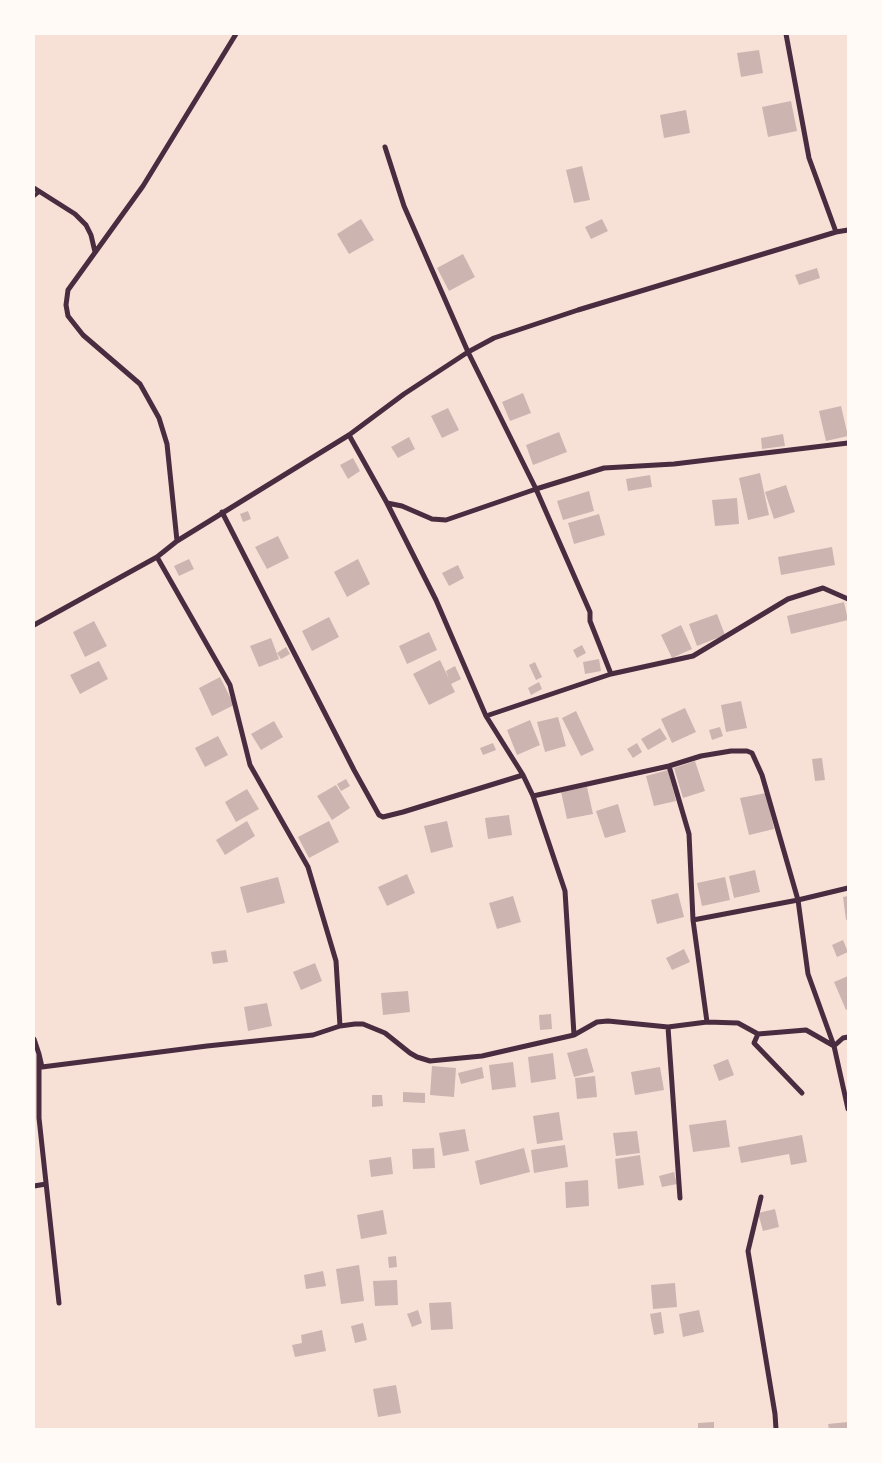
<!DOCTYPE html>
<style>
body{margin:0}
#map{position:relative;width:882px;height:1463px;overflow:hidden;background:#f7e1d7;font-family:Literata,serif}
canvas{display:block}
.frame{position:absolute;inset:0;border:35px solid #fffaf5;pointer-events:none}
</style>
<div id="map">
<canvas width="882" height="1463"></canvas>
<div class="frame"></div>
</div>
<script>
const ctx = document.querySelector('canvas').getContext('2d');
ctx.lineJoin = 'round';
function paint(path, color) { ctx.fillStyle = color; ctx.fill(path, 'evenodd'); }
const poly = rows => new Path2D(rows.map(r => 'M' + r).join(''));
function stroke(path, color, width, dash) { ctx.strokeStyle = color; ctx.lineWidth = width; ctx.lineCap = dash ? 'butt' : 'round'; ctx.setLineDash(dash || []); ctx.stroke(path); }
paint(poly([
 [759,50,763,73,741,77,737,53],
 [791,101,797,131,768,137,762,107],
 [686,110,690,133,664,138,660,115],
 [582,166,590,200,574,203,566,170],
 [361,219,374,240,349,254,337,234],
 [602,219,608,231,591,239,585,227],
 [463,254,475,277,449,291,437,268],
 [817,268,820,278,799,285,795,275],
 [523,393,531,413,510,421,502,402],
 [841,406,848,436,826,441,819,411],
 [448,408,459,430,442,438,431,416],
 [559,432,567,452,533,465,526,445],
 [783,434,785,446,762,449,761,438],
 [409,437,415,449,398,458,391,447],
 [353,458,360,471,348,479,340,465],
 [760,473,769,515,748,520,739,478],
 [650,475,652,487,628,491,626,479],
 [786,485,795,512,774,519,765,492],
 [589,491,594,511,563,520,557,501],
 [737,498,739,524,715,526,712,500],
 [248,511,251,519,243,522,240,514],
 [599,514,605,535,574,544,568,523],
 [278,536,289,558,267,569,255,547],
 [832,547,835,565,781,575,778,557],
 [189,559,194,569,179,576,174,566],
 [358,559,370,584,347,597,334,572],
 [458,565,464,578,449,586,442,573],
 [844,602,848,620,791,634,787,616],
 [717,614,725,635,697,646,689,624],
 [329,617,339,637,312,651,302,631],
 [94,621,107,646,85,657,73,632],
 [681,625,692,649,672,658,661,635],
 [429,632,437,650,407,664,399,646],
 [271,638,279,659,259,667,250,646],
 [582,645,586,653,577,658,573,650],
 [286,647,290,654,281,659,277,653],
 [599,659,601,671,585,674,583,662],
 [440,660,449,679,446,671,455,666,461,679,451,684,455,692,429,705,413,674],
 [99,661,108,679,80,694,70,675],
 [535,662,542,677,536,680,529,665],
 [220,677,234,705,212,716,199,688],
 [539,682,542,689,531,695,528,688],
 [741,701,747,728,726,732,721,705],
 [685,708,696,732,672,743,661,719],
 [576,711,594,750,581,756,562,718],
 [558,717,566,746,545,752,537,722],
 [530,720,540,745,517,755,507,730],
 [274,721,283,737,261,750,251,734],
 [720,727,723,736,712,740,709,730],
 [660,728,667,739,648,750,641,739],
 [218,736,228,755,205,767,195,748],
 [493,743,496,750,483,755,480,748],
 [637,743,642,752,633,758,627,749],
 [822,758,825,780,815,781,812,759],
 [695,761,705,791,683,798,674,768],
 [668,770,676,801,654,806,646,776],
 [346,779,350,786,341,791,337,784],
 [336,785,350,808,332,820,317,796],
 [587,787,593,814,567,819,561,792],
 [247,789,259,809,236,822,225,802],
 [766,793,774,829,749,835,740,798],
 [618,804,626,832,605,838,596,811],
 [509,815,512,835,488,839,485,818],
 [247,821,255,836,225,855,216,840],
 [329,821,339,842,309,858,298,837],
 [447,821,453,847,431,853,424,826],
 [755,870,760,892,734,898,729,876],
 [407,874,415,893,387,906,378,887],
 [278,877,285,903,247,913,240,887],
 [725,877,730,900,702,906,697,883],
 [678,893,684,917,657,924,651,900],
 [513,896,521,922,497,929,489,903],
 [848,896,848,919,846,920,843,897],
 [843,940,848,952,837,957,832,945],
 [684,949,690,962,672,970,666,958],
 [226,950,228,962,213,964,211,952],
 [315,963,322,981,301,990,293,972],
 [848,976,848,1009,846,1010,834,982],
 [408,991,410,1012,383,1015,381,993],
 [267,1003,272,1026,248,1031,244,1007],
 [551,1014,552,1029,540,1030,539,1015],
 [587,1048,594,1072,574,1077,567,1053],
 [553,1053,556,1079,531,1083,528,1057],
 [728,1059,734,1075,719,1081,713,1065],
 [513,1062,516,1087,492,1090,489,1065],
 [432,1066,456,1068,454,1097,430,1095],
 [482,1067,484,1078,461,1084,458,1073],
 [660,1067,664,1090,635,1095,631,1072],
 [595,1076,597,1097,577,1099,575,1078],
 [403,1092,425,1093,425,1103,403,1102],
 [372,1095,382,1095,383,1106,372,1107],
 [559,1112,563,1140,537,1144,533,1116],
 [726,1120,730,1147,693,1152,689,1125],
 [465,1129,469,1151,443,1156,439,1133],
 [637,1131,640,1153,616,1156,613,1133],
 [802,1135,807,1162,791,1165,789,1154,741,1163,738,1147],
 [565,1145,568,1167,534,1173,531,1150],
 [434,1148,435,1168,413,1169,412,1149],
 [524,1148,530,1172,480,1185,475,1161],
 [640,1155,644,1185,618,1189,615,1159],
 [391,1157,393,1174,371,1177,369,1160],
 [674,1172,677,1184,662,1187,659,1176],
 [588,1180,589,1206,566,1208,565,1182],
 [775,1209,779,1227,763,1231,758,1213],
 [383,1210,387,1234,361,1239,357,1215],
 [396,1256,397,1267,389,1268,388,1257],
 [359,1265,364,1301,341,1304,336,1269],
 [323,1271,326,1286,306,1289,304,1275],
 [397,1280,398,1305,375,1306,373,1281],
 [675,1283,677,1307,653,1309,651,1285],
 [451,1302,453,1329,431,1330,429,1303],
 [418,1310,422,1323,412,1327,407,1314],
 [699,1310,704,1332,683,1337,679,1314],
 [661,1312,664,1333,654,1335,650,1314],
 [363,1323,367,1340,355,1343,351,1326],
 [322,1330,326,1351,295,1357,292,1345,302,1343,301,1335],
 [396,1385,401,1413,378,1417,373,1389],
 [714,1422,714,1429,698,1429,698,1423],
 [848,1422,848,1429,829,1429,828,1424]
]), '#ccb4b1');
stroke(poly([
 [34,196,39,192]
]), '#4a2c40', 4);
stroke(poly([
 [786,34,809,158,836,232],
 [385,147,404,206,468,352,536,489,590,612,590,621,611,674],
 [34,188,75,214,86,225,91,235,95,252],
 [349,435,387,503,436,600,486,716,523,775],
 [387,503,402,506,432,519,446,520,536,489,604,468,674,464,848,443],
 [222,512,354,770,379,815,383,817,403,812,523,775,533,796,565,891,574,1035],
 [177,541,167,444,159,418,140,384,83,335,68,316,66,305,68,290,143,186,236,34],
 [157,557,230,685,250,765,308,867,336,961,340,1026],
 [34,625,157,557,177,541,349,435,404,394,468,352,494,338,578,310,836,232,848,230],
 [486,716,611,674,693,656,788,599,823,588,848,599],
 [669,766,689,834,693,920,707,1022],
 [533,796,669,766,701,756,731,751,747,751,752,753,762,775,798,900,808,974,834,1046,848,1109],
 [693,920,798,900,848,888],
 [668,1027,680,1198],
 [758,1034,754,1043,802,1093],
 [34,1039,39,1054,39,1118,59,1303],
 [39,1054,42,1067,207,1046,313,1035,340,1026,355,1024,363,1024,385,1033,410,1053,417,1057,430,1061,482,1056,574,1035,597,1022,608,1021,668,1027,707,1022,738,1023,758,1034,806,1030,834,1046,843,1038,848,1037],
 [34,1186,46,1184],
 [761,1197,748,1251,775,1414,776,1429]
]), '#4a2c40', 5);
</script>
